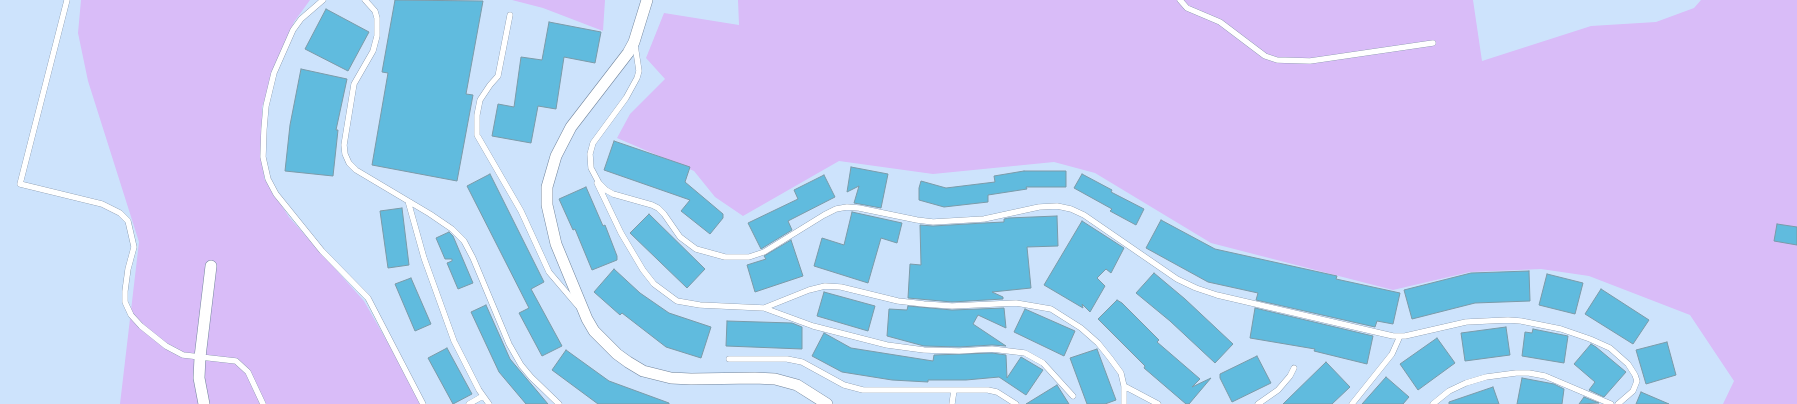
<!DOCTYPE html>
<style>
body{margin:0}
canvas{display:block;background:#cde3fc}
</style>
<canvas width="1797" height="404"></canvas>
<script>
const ctx = document.querySelector('canvas').getContext('2d');
ctx.lineJoin = 'round';
function paint(path, color) { ctx.fillStyle = color; ctx.fill(path, 'evenodd'); }
const poly = rows => new Path2D(rows.map(r => 'M' + r).join(''));
function stroke(path, color, width, dash) { ctx.strokeStyle = color; ctx.lineWidth = width; ctx.lineCap = dash ? 'butt' : 'round'; ctx.setLineDash(dash || []); ctx.stroke(path); }
paint(poly([
 [81,0,310,0,294,22,262,107,264,178,289,217,364,301,423,404,120,404,139,242,88,81,78,33],
 [512,0,605,0,603,31,543,8],
 [738,0,1473,0,1482,61,1591,26,1656,22,1694,8,1701,0,1797,0,1797,404,1723,404,1734,381,1690,315,1589,276,1541,269,1470,272,1393,290,1211,243,1095,173,1054,162,933,174,839,161,743,216,715,197,694,171,617,138,630,114,665,79,646,58,664,13,739,25]
]), '#d9bcf8');
const building = poly([
 [395,0,483,1,466,94,473,95,457,181,372,165,388,73,382,72,395,0],
 [326,9,369,32,348,71,305,49,326,9],
 [549,22,601,32,595,63,564,57,556,109,538,106,531,143,492,136,498,104,514,107,521,57,542,60,549,22],
 [301,69,347,79,336,130,338,130,333,176,285,171,290,125,301,69],
 [614,141,690,167,685,182,723,214,723,218,710,234,681,211,690,200,604,170,614,141],
 [851,167,888,174,881,208,854,203,859,186,847,192,851,167],
 [1024,171,1066,171,1066,187,1026,187,1027,189,988,195,988,202,944,207,919,200,919,188,921,181,946,188,995,182,994,176,1024,171],
 [490,174,544,282,531,289,562,346,542,356,519,313,529,308,467,186,490,174],
 [1082,174,1112,190,1111,192,1144,209,1136,225,1110,211,1112,209,1074,188,1082,174],
 [824,175,835,197,788,221,792,230,761,249,748,223,798,199,794,190,824,175],
 [586,187,603,226,605,225,617,256,617,260,592,270,575,229,573,230,559,199,586,187],
 [402,208,409,265,388,268,380,211,402,208],
 [852,212,902,223,897,243,881,238,868,283,814,266,822,238,844,245,852,212],
 [649,214,705,269,687,288,630,233,649,214],
 [1057,216,1058,246,1027,247,1031,288,992,292,1003,297,1003,299,952,302,908,298,910,264,921,265,920,225,933,226,984,223,1004,222,1004,219,1008,218,1057,216],
 [1161,220,1215,249,1337,276,1336,279,1400,293,1393,324,1377,321,1375,327,1256,300,1258,293,1208,282,1146,248,1161,220],
 [1082,221,1124,248,1111,273,1106,269,1097,278,1105,286,1090,312,1082,304,1083,308,1044,285,1082,221],
 [1777,224,1797,227,1797,245,1774,241,1777,224],
 [449,232,453,236,473,283,458,289,447,263,452,261,452,259,445,259,436,238,449,232],
 [791,240,803,276,755,292,747,265,766,259,764,256,791,240],
 [614,269,640,293,669,313,711,327,701,358,666,347,622,313,620,315,594,292,614,269],
 [1529,271,1530,301,1475,303,1412,319,1404,290,1471,273,1529,271],
 [1154,273,1185,299,1233,344,1215,363,1170,321,1136,293,1154,273],
 [1547,274,1583,283,1575,314,1539,305,1547,274],
 [411,278,431,324,415,331,395,284,411,278],
 [1601,289,1649,320,1633,344,1585,314,1601,289],
 [824,292,875,306,868,331,817,316,824,292],
 [1117,300,1122,303,1159,340,1157,342,1200,379,1192,387,1211,378,1189,404,1186,404,1144,368,1145,366,1098,319,1117,300],
 [486,305,510,359,548,404,526,404,499,372,471,312,486,305],
 [908,306,952,310,1004,308,1006,328,978,315,973,324,1006,346,992,345,959,347,924,346,887,336,889,309,907,310,908,306],
 [1255,308,1373,336,1367,364,1314,351,1315,349,1250,338,1255,308],
 [1025,309,1075,331,1064,356,1014,332,1025,309],
 [727,321,792,323,802,327,802,349,726,346,727,321],
 [1506,327,1510,355,1465,361,1461,333,1506,327],
 [1533,329,1568,336,1564,363,1522,356,1525,332,1532,333,1533,329],
 [824,333,851,348,933,361,934,355,992,353,1006,355,1007,378,1021,357,1043,370,1026,395,999,377,966,380,928,380,928,382,892,380,842,372,812,356,824,333],
 [1437,338,1455,363,1418,390,1400,364,1437,338],
 [1667,342,1676,375,1646,384,1636,350,1667,342],
 [1591,344,1596,347,1626,372,1604,397,1589,390,1595,382,1574,364,1591,344],
 [447,348,472,394,453,404,428,358,447,348],
 [1097,349,1116,400,1105,404,1087,404,1070,358,1097,349],
 [566,350,609,381,669,403,669,404,598,404,552,370,566,350],
 [1257,356,1271,383,1232,402,1220,378,1220,374,1257,356],
 [1326,362,1350,387,1332,404,1283,404,1326,362],
 [1386,377,1409,397,1403,404,1362,404,1386,377],
 [1522,378,1554,384,1564,389,1562,404,1517,404,1522,378],
 [1057,385,1069,404,1026,404,1057,385],
 [1493,387,1499,404,1449,404,1449,402,1493,387],
 [1641,392,1669,404,1636,404,1641,392],
 [1584,397,1599,403,1579,404,1584,397]
]);
paint(building, '#60bbde');
stroke(building, '#7b9ba9', 1);
const service = poly([
 [67,0,20,184,102,204,120,213,128,221,134,247,128,269,125,291,125,302,131,315,141,326,166,346,183,355,236,361,248,372,263,404],
 [323,0,301,19,293,30,274,73,266,106,264,129,263,157,268,179,276,194,322,251,368,298,423,404],
 [365,0,375,11,377,18,377,36,373,51,354,84,344,145,345,154,349,163,356,170,430,214,452,229,464,241,473,258,509,344,521,365,531,377,559,404],
 [1180,0,1187,8,1220,22,1265,56,1277,60,1310,61,1433,43],
 [510,15,498,76,490,85,480,100,477,115,477,135,521,211,549,272,578,306],
 [635,45,639,71,637,78,626,98,593,143,590,154,591,168,599,183,606,190,613,194,652,205,658,208,664,214,680,237,696,249,725,257,749,257,764,252,824,215,836,209,847,207,859,208,917,220,933,222,984,219,1039,207,1057,206,1071,209,1084,215,1177,279,1196,288,1217,295,1393,336,1405,336,1466,322,1508,320,1521,321,1561,329,1590,339,1610,348,1628,364,1635,375,1637,381,1633,391,1618,404],
 [597,183,621,233,643,270,654,284,677,301,700,305,764,308,813,326,887,345,924,350,959,351,992,349,1025,353,1043,363,1073,396],
 [408,201,424,258,454,341,479,390,489,404],
 [764,308,809,290,825,286,841,287,898,301,924,304,952,306,1016,303,1051,309,1081,328,1098,343,1110,358,1121,373,1124,386,1124,404],
 [729,359,787,359,802,362,844,385,863,390,988,390,997,392,1016,404],
 [1124,386,1158,404],
 [469,404,483,396],
 [952,404,954,390],
 [1258,404,1278,390,1290,376,1294,368],
 [1352,404,1392,354,1400,336],
 [1433,404,1449,391,1466,383,1486,377,1516,373,1529,373,1545,376,1611,404]
]);
const minor = poly([
 [647,0,634,42,628,53,571,127,556,156,547,187,547,205,556,244,587,319,594,331,617,354,628,362,643,371,671,378,691,379,755,378,775,379,797,385,827,404],
 [204,404,199,378,200,357,211,266]
]);
stroke(service, '#72859c', 6);
stroke(minor, '#72859c', 12);
stroke(service, '#fff', 5.5);
stroke(minor, '#fff', 11);
</script>
